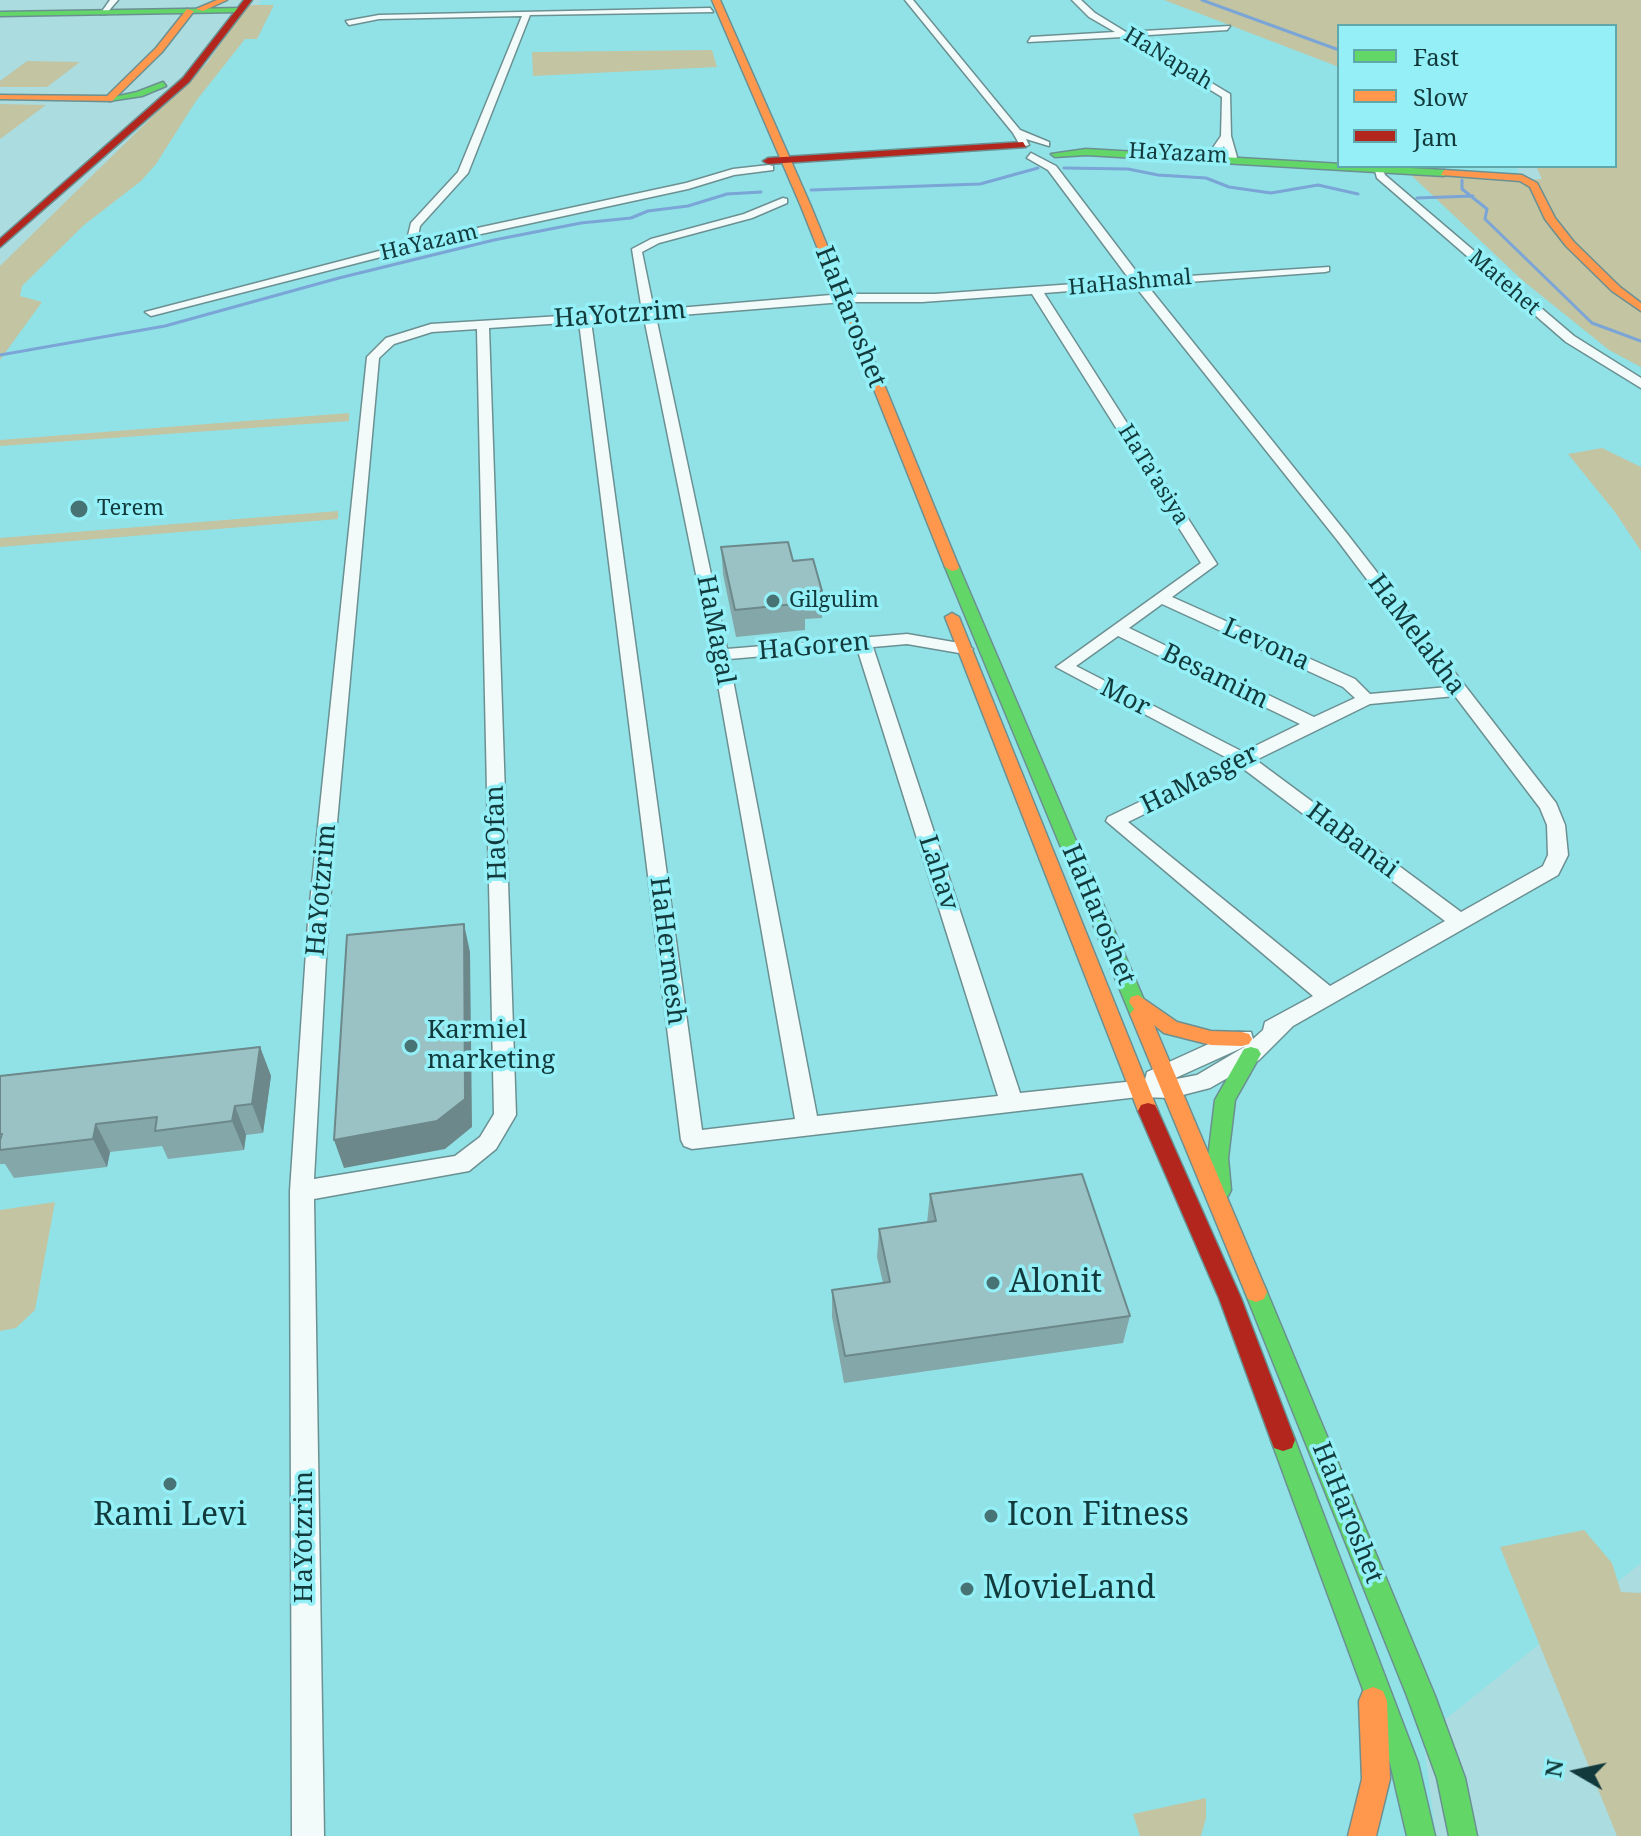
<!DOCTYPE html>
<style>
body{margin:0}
#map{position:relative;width:1641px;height:1836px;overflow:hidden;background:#aadce0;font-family:"Noto Serif",serif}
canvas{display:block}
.legend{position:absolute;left:1337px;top:24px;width:280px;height:144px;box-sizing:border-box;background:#94f0f6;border:2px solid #60a7ac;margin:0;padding:10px 14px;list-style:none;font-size:24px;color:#123a3c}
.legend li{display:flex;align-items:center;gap:16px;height:40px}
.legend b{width:40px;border:2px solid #60a7ac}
.north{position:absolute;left:1537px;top:1732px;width:80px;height:80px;-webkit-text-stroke:6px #94f0f6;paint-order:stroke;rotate:279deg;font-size:22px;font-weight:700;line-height:32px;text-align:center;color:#123a3c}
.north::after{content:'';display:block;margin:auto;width:28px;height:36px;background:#123a3c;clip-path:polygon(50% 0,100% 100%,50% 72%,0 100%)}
</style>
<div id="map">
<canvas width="1641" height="1836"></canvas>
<ul class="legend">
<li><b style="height:10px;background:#63d668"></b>Fast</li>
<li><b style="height:10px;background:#ff974d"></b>Slow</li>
<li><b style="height:10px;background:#b3261e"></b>Jam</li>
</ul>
<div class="north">N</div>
</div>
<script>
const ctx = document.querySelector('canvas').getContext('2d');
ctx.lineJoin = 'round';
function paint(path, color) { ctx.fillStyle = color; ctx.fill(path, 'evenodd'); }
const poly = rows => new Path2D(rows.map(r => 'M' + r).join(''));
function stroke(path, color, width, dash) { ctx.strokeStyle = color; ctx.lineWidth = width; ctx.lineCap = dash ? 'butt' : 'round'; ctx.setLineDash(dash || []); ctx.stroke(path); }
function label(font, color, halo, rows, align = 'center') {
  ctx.font = font + ' "Noto Serif",serif'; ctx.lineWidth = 7; ctx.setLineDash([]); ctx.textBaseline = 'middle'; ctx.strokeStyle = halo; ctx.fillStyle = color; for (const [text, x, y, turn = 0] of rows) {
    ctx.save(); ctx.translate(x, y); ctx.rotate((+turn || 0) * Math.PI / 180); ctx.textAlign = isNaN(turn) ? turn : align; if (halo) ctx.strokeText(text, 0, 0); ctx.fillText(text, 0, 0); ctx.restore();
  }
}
paint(poly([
 [262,0,1266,0,1339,54,1339,166,1516,166,1519,174,1641,249,1641,1563,1423,1737,1436,1836,0,1836,0,299,197,92]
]), '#91e2e7');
paint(poly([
 [1164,0,1641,0,1641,367,1609,350,1522,280,1410,174,1512,181,1542,179,1536,166,1615,166,1615,26,1339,26,1339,67],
 [248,5,274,5,257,39,245,39,196,101,156,164,141,181,84,225,22,286,20,296,42,302,0,360,0,266,207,63],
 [712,50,717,67,533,76,532,52],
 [27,61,80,62,47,87,0,87,0,81],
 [0,104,46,105,0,139],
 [349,413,349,421,0,446,0,440],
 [1602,448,1641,467,1641,551,1615,512,1568,454],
 [338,511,338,519,0,547,0,538],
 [55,1202,35,1310,16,1328,0,1331,0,1210],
 [1584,1530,1612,1563,1621,1592,1641,1593,1641,1836,1617,1836,1500,1547],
 [1206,1798,1206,1818,1201,1836,1140,1836,1133,1814]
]), '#c2c4a2');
stroke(poly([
 [1202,0,1339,50],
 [1064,168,1128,169,1158,175,1206,178,1229,187,1271,193,1318,185,1358,194],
 [1462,180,1462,189,1487,209,1485,219,1592,323,1641,341],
 [811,190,980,184,1038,168],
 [1417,198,1473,196],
 [0,355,165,326,339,278,494,240,581,223,631,218,648,211,688,206,727,194,761,192]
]), '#7aa5d6', 3);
const street = poly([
 [110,0,118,0,106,14,100,14,110,0],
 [905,0,913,0,1020,130,1049,142,1049,146,1026,139,1029,145,1021,147,1013,133,905,0],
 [1072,0,1081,0,1095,13,1126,32,1230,26,1227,30,1133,36,1230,94,1231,136,1237,157,1232,163,1223,161,1227,156,1224,146,1218,153,1201,158,1196,155,1212,149,1221,136,1222,97,1123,37,1028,42,1031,37,1115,32,1089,17,1072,0],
 [710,8,713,12,530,15,468,173,420,226,417,241,686,183,733,169,769,165,773,166,773,170,734,175,688,189,412,249,151,316,145,312,406,244,411,223,458,172,522,16,379,19,349,25,346,21,379,15,710,8],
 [1031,153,1056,166,1142,279,1329,267,1329,271,1325,272,1147,285,1348,535,1556,803,1565,825,1568,855,1558,875,1293,1026,1259,1060,1210,1088,1171,1098,1138,1097,692,1149,684,1146,681,1140,579,322,489,328,516,1115,496,1149,469,1171,314,1199,324,1836,292,1836,290,1191,308,922,367,357,386,338,431,324,642,311,632,249,651,239,744,214,783,198,787,199,787,203,752,218,659,243,642,252,654,310,843,294,935,294,1130,280,1048,170,1027,158,1031,153],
 [1135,286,1338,541,1448,687,1370,694,1355,679,1172,597,1217,564,1044,293,1135,286],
 [1032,294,1201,563,1056,667,1229,759,1108,817,1106,821,1313,996,1265,1022,1263,1030,1253,1039,1251,1032,1235,1032,1147,1072,1145,1080,1020,1093,873,647,907,644,965,654,973,649,965,644,907,634,727,649,656,317,843,302,922,302,1032,294],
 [644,318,715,668,795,1119,702,1130,591,321,644,318],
 [477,329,494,1114,480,1137,455,1156,314,1179,328,922,379,358,394,344,432,332,477,329],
 [1162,604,1343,687,1355,698,1314,717,1129,628,1162,604],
 [1118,636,1300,724,1243,752,1076,666,1118,636],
 [857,648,998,1096,817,1116,729,659,857,648],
 [1455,696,1540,808,1547,825,1548,855,1543,866,1461,912,1256,760,1370,704,1455,696],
 [1241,767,1445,921,1330,986,1128,822,1241,767],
 [1246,1046,1197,1075,1171,1080,1246,1046],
 [1374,167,1382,167,1385,175,1574,336,1641,378,1641,388,1566,342,1377,178,1374,167]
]);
const fast = poly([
 [244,8,241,12,0,16,0,12,244,8],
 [163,82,166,86,142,96,109,101,105,99,137,92,163,82],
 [1086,149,1444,170,1449,173,1444,176,1086,155,1055,157,1051,154,1086,149],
 [952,563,959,567,1150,1014,1147,1019,1140,1021,1133,1019,1130,1014,945,567,952,563],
 [1251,1047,1258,1049,1261,1054,1235,1100,1228,1158,1231,1190,1228,1196,1220,1199,1212,1196,1209,1190,1208,1158,1215,1100,1244,1049,1251,1047],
 [1256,1282,1264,1285,1267,1292,1435,1696,1465,1778,1477,1836,1449,1836,1437,1778,1407,1696,1245,1292,1248,1285,1256,1282],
 [1283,1429,1292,1432,1295,1440,1418,1763,1435,1836,1407,1836,1390,1763,1271,1440,1274,1432,1283,1429]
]);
const slow = poly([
 [217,0,227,0,203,11,196,9,217,0],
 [712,0,720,0,810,204,959,567,957,570,952,571,945,567,800,204,712,0],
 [187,9,194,11,162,52,112,101,0,99,0,95,107,96,156,48,187,9],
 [1444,170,1522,175,1537,183,1555,218,1574,242,1620,287,1641,303,1641,311,1612,291,1566,246,1545,219,1530,187,1520,181,1441,175,1444,170],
 [952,613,959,617,1158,1111,1155,1117,1148,1119,1141,1117,1138,1111,945,617,952,613],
 [1138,995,1177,1022,1211,1031,1242,1032,1249,1034,1252,1039,1249,1044,1242,1046,1211,1045,1164,1033,1154,1025,1267,1292,1264,1299,1256,1302,1248,1299,1245,1292,1130,1014,1134,1009,1129,1002,1131,997,1138,995],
 [1373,1687,1383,1691,1387,1701,1390,1779,1376,1836,1348,1836,1362,1779,1359,1701,1363,1691,1373,1687]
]);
const jam = poly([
 [244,0,252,0,189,82,0,247,0,239,183,78,244,0],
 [1023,142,1026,147,768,164,763,161,768,158,1023,142],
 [1148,1103,1155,1105,1158,1111,1241,1298,1295,1440,1292,1448,1283,1451,1274,1448,1271,1440,1219,1298,1138,1111,1141,1105,1148,1103]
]);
stroke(street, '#6b9092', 3);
stroke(fast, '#6b9092', 3);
stroke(slow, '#6b9092', 3);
stroke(jam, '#6b9092', 3);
paint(street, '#f2fafa');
paint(fast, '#63d668');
paint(slow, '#ff974d');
paint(jam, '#b3261e');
paint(poly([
 [721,547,793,561,822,591,822,618,805,619,805,630,736,637,723,574],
 [260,1047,271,1076,263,1133,246,1135,244,1150,168,1159,162,1146,110,1152,107,1167,14,1178,5,1164,0,1164,0,1076],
 [930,1194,1130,1316,1123,1343,844,1383,832,1317,832,1290,883,1283,877,1257,879,1229,927,1223]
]), '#84a7a9');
paint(poly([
 [464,924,470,952,472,1127,445,1149,344,1168,334,1140],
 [260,1047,271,1076,263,1133,252,1104],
 [235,1106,246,1135,244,1150,232,1121],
 [96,1124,110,1152,107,1167,93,1139]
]), '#6c888a');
const building = poly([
 [788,542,793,561,813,559,822,591,802,593,805,603,735,610,721,547,788,542],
 [464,924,465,1099,437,1121,334,1140,347,935,464,924],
 [260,1047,252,1104,235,1106,232,1121,155,1131,157,1117,96,1124,93,1139,0,1150,0,1140,2,1134,0,1134,0,1076,260,1047],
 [1082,1174,1130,1316,845,1356,832,1290,890,1282,879,1229,936,1221,930,1194,1082,1174]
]);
paint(building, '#9ac2c5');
stroke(building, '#6c888a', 2);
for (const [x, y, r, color] of [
 [79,509,10,"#477375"],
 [773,601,8,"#477375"],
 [411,1046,8,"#477375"],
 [993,1283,8,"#477375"],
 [170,1484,8,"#477375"],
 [991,1516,8,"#477375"],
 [967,1589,8,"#477375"]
]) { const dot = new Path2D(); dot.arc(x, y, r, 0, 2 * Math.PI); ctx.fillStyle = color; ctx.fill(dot); stroke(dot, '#94f0f6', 3); }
label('22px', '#123a3c', '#94f0f6', [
 ["HaNapah",1168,59,31],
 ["HaYazam",1178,154,3],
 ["HaYazam",429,243,-13],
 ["HaHashmal",1130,283,-5],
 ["Matehet",1504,283,41],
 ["HaTa'asiya",1153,475,58]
]);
label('22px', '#123a3c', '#94f0f6', [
 ["Terem",97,509],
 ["Gilgulim",789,601]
], 'left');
label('26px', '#123a3c', '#94f0f6', [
 ["HaYotzrim",620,315,-4],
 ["HaHaroshet",850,317,68],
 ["HaMagal",715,630,79],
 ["HaMelakha",1416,635,53],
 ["Levona",1266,645,24],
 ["HaGoren",814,647,-5],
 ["Besamim",1215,677,26],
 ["Mor",1125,698,27],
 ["HaMasger",1200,780,-26],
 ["HaOfan",497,833,-92],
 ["HaBanai",1352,841,37],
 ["Lahav",938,873,72],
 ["HaYotzrim",322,890,-85],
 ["HaHaroshet",1098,915,67],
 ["HaHermesh",667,951,83],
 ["HaHaroshet",1347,1513,68],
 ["HaYotzrim",305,1537,-90]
]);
label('26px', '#123a3c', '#94f0f6', [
 ["Karmiel",427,1031],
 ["marketing",427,1061]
], 'left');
label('32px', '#123a3c', '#94f0f6', [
 ["Alonit",1009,1283],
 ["Rami Levi",170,1516,"center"],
 ["Icon Fitness",1007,1516],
 ["MovieLand",983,1589]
], 'left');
</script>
